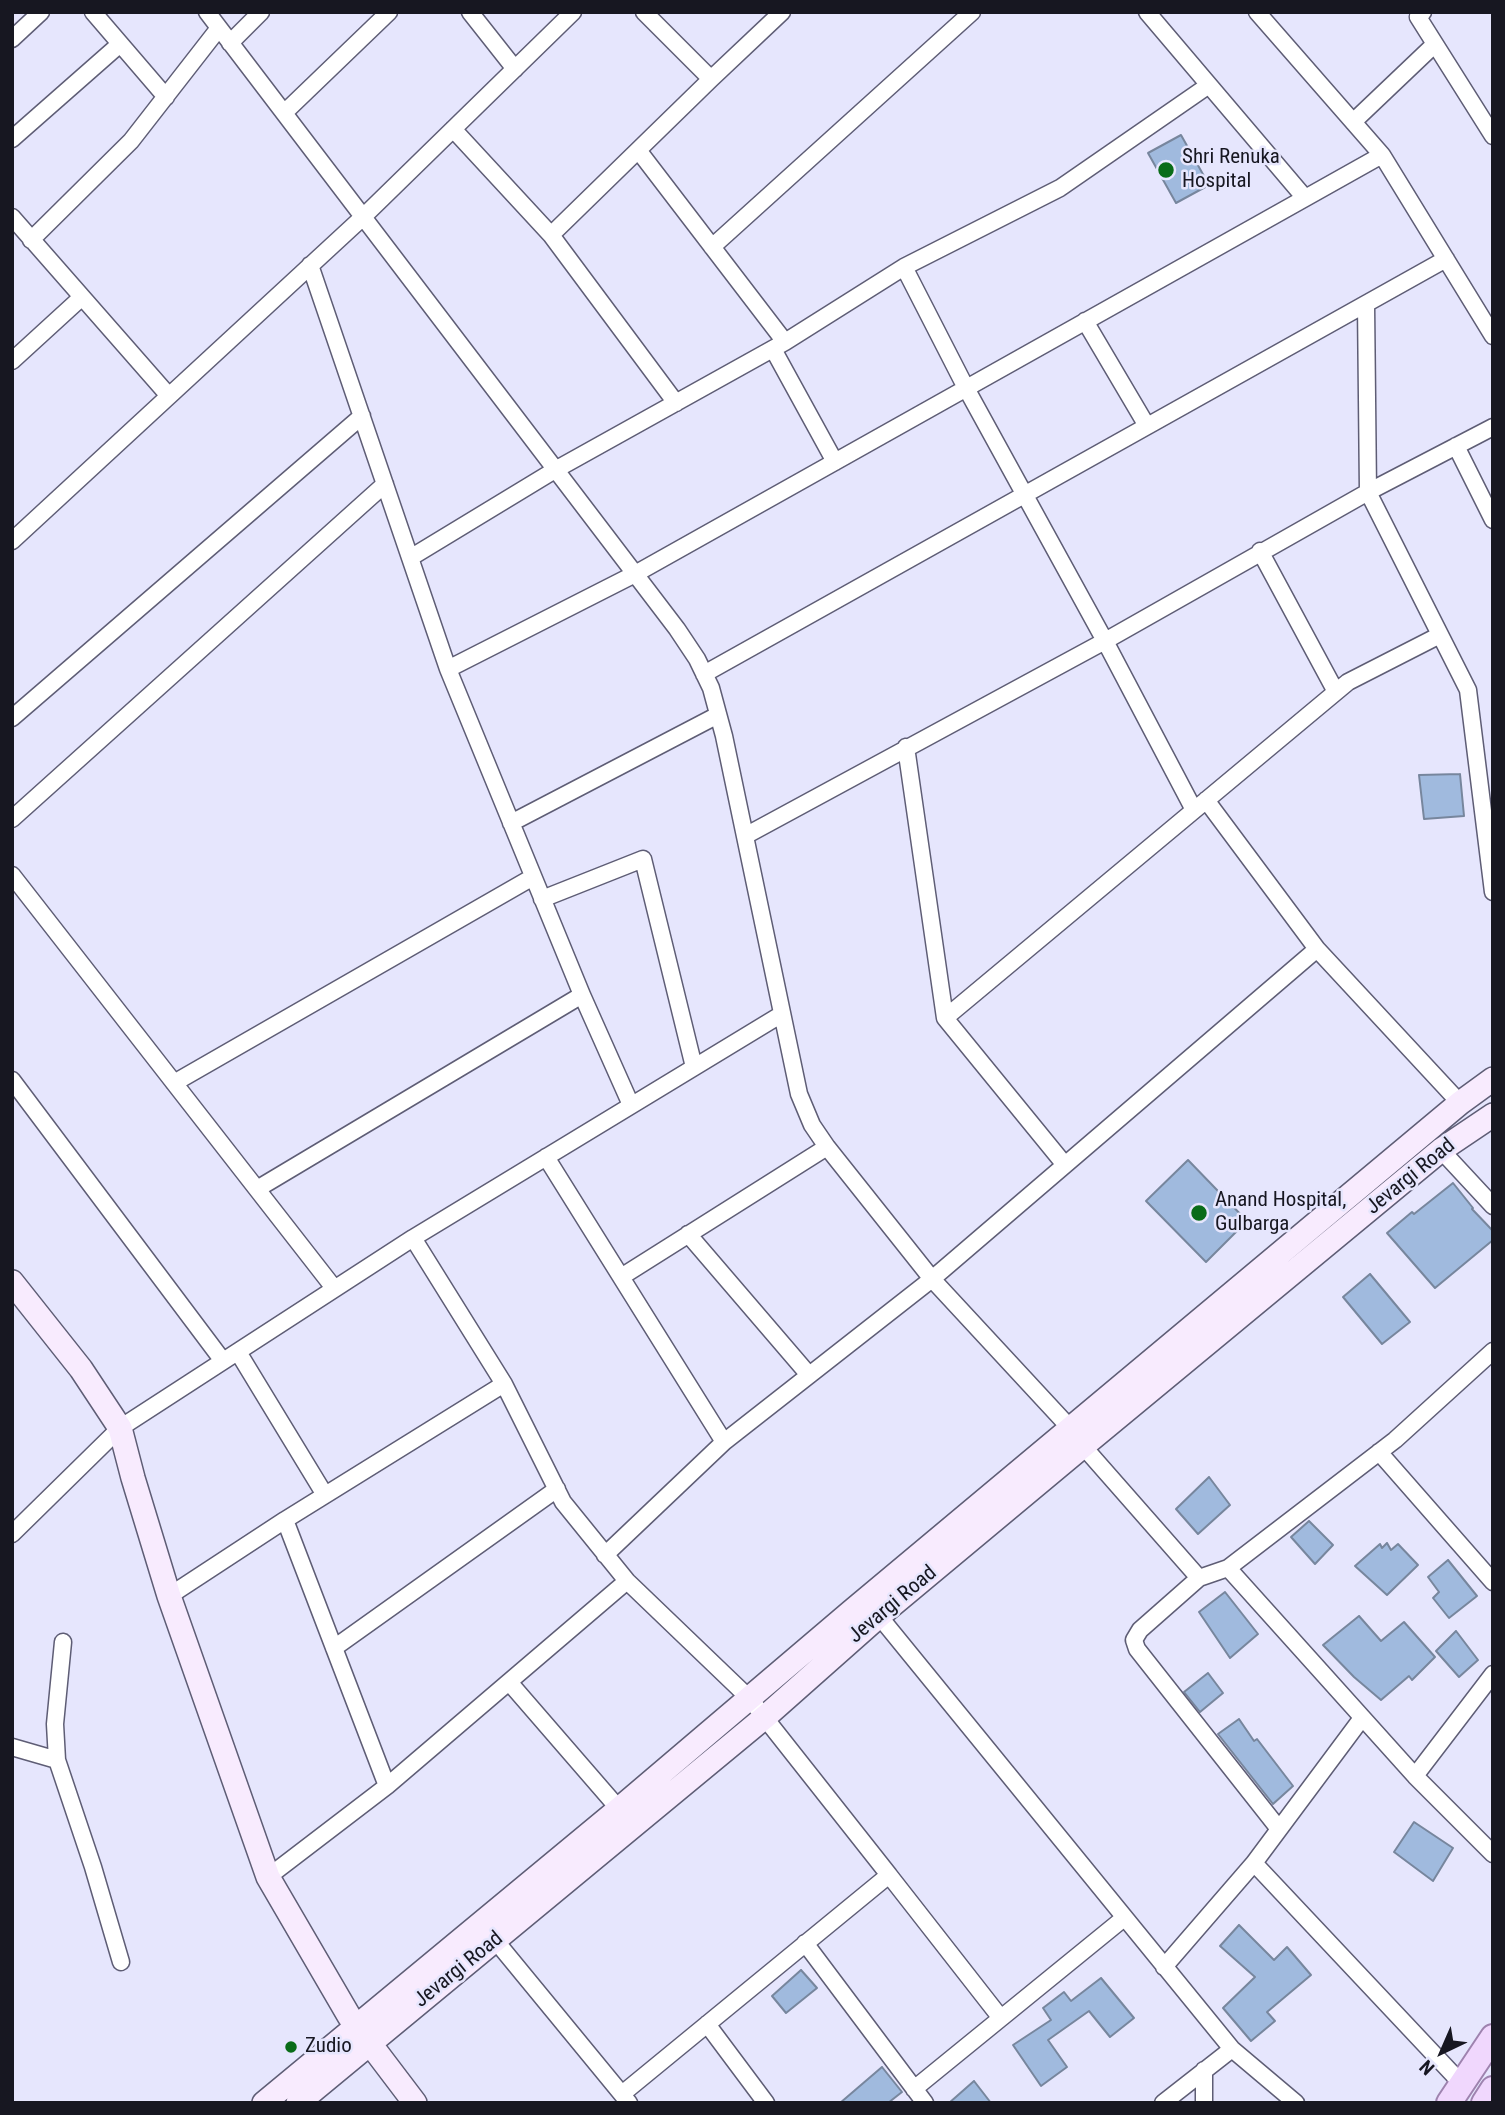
<!DOCTYPE html>
<style>
body{margin:0}
#map{position:relative;width:1505px;height:2115px;overflow:hidden;background:#e6e6fd;font-family:"Roboto Condensed",sans-serif}
canvas{display:block}
.frame{position:absolute;inset:0;border:14px solid #171721;pointer-events:none}
.north{position:absolute;left:1407px;top:2017px;width:70px;height:70px;-webkit-text-stroke:5px #e6e6fd;paint-order:stroke;rotate:224deg;font-size:19px;font-weight:700;line-height:28px;text-align:center;color:#171721}
.north::after{content:'';display:block;margin:auto;width:24px;height:32px;background:#171721;clip-path:polygon(50% 0,100% 100%,50% 72%,0 100%)}
</style>
<div id="map">
<canvas width="1505" height="2115"></canvas>
<div class="frame"></div>
<div class="north">N</div>
</div>
<script>
const ctx = document.querySelector('canvas').getContext('2d');
ctx.lineJoin = 'round';
function paint(path, color) { ctx.fillStyle = color; ctx.fill(path, 'evenodd'); }
const poly = rows => new Path2D(rows.map(r => 'M' + r).join(''));
function stroke(path, color, width, dash) { ctx.strokeStyle = color; ctx.lineWidth = width; ctx.lineCap = dash ? 'butt' : 'round'; ctx.setLineDash(dash || []); ctx.stroke(path); }
function label(font, color, halo, rows, align = 'center') {
  ctx.font = font + ' "Roboto Condensed",sans-serif'; ctx.lineWidth = 5; ctx.setLineDash([]); ctx.textBaseline = 'middle'; ctx.strokeStyle = halo; ctx.fillStyle = color; for (const [text, x, y, turn = 0] of rows) {
    ctx.save(); ctx.translate(x, y); ctx.rotate((+turn || 0) * Math.PI / 180); ctx.textAlign = isNaN(turn) ? turn : align; if (halo) ctx.strokeText(text, 0, 0); ctx.fillText(text, 0, 0); ctx.restore();
  }
}
const building = poly([
 [1181,135,1209,185,1176,203,1148,153,1181,135],
 [1460,774,1464,816,1424,819,1419,775,1460,774],
 [1188,1160,1247,1221,1206,1262,1146,1201,1188,1160],
 [1453,1183,1473,1208,1472,1209,1493,1231,1493,1240,1435,1288,1387,1233,1412,1212,1414,1214,1453,1183],
 [1370,1274,1410,1322,1382,1344,1343,1297,1370,1274],
 [1209,1477,1230,1505,1198,1534,1176,1509,1209,1477],
 [1309,1521,1333,1545,1315,1564,1291,1537,1309,1521],
 [1387,1543,1391,1550,1398,1544,1418,1565,1387,1595,1355,1566,1380,1544,1382,1548,1387,1543],
 [1448,1560,1477,1596,1449,1618,1433,1598,1439,1592,1428,1577,1448,1560],
 [1225,1592,1258,1634,1230,1658,1199,1612,1225,1592],
 [1359,1616,1381,1641,1404,1622,1435,1657,1412,1680,1409,1676,1381,1700,1354,1677,1323,1645,1359,1616],
 [1456,1631,1478,1660,1459,1677,1436,1651,1456,1631],
 [1208,1673,1223,1693,1200,1712,1184,1692,1208,1673],
 [1239,1719,1254,1741,1257,1739,1293,1786,1273,1804,1218,1734,1239,1719],
 [1414,1822,1453,1848,1433,1881,1394,1852,1414,1822],
 [1239,1925,1274,1960,1287,1947,1311,1975,1267,2012,1275,2021,1251,2041,1223,2008,1255,1977,1220,1946,1239,1925],
 [801,1970,817,1988,786,2013,772,1996,801,1970],
 [1101,1978,1134,2018,1110,2037,1089,2011,1048,2040,1067,2067,1041,2086,1013,2045,1051,2020,1043,2008,1064,1992,1071,2001,1101,1978],
 [882,2067,902,2092,888,2103,840,2103,882,2067],
 [974,2081,991,2103,949,2103,974,2081]
]);
paint(building, '#a0bade');
stroke(building, '#77869d', 2);
const street = poly([
 [93,12,166,97],
 [207,12,677,629,697,659,711,688,724,736,799,1094,812,1125,827,1147,932,1279,1071,1429],
 [470,12,515,69],
 [644,12,711,79],
 [1147,12,1209,85],
 [1257,12,1382,155],
 [1423,12,1418,17,1493,136],
 [12,39,41,12],
 [230,43,261,12],
 [284,113,389,12],
 [1353,122,1435,44],
 [453,129,551,235,711,79,782,12],
 [12,139,120,44],
 [638,150,785,342],
 [12,217,169,396],
 [551,235,676,403],
 [31,240,131,141,219,28],
 [712,247,972,12],
 [310,265,448,669,582,995],
 [904,267,966,388,1105,641,1194,810],
 [1366,304,1368,492,1468,690,1493,892],
 [1085,321,1147,426],
 [773,349,835,462],
 [12,361,82,297],
 [1456,446,1493,520],
 [12,541,363,217,573,12],
 [1260,551,1336,692],
 [410,558,555,470,785,342,904,267,1060,188,1209,85,1305,198],
 [448,669,635,574,1382,155,1493,336],
 [704,674,1446,259],
 [12,718,362,416],
 [906,747,945,1018,1065,1165],
 [1206,800,1317,949],
 [12,819,385,484],
 [511,823,718,715],
 [745,836,1105,641,1368,492,1493,427],
 [12,875,334,1288],
 [542,899,643,859,694,1067],
 [945,1018,1348,682,1440,635],
 [12,1080,223,1361],
 [174,1083,533,877],
 [1441,1150,1493,1206],
 [546,1157,724,1442],
 [257,1189,582,995,631,1105],
 [688,1234,809,1375],
 [413,1238,504,1384],
 [621,1277,827,1147],
 [238,1352,325,1495],
 [1083,1446,1199,1578,1228,1568,1415,1776,1493,1854],
 [1379,1452,1493,1582],
 [285,1520,387,1786],
 [12,1534,120,1428,413,1238,782,1014],
 [605,1555,724,1442,932,1279,1317,949,1460,1103],
 [1228,1568,1395,1440,1493,1351],
 [1199,1578,1140,1630,1134,1640,1137,1649,1279,1829],
 [169,1596,285,1520,504,1384,563,1502,627,1581,750,1699,889,1875,622,2094],
 [879,1616,1232,2049,1296,2103],
 [63,1642,55,1724,57,1760,93,1867,121,1962],
 [334,1648,557,1489],
 [509,1682,619,1809],
 [12,1747,57,1760],
 [1415,1776,1493,1674],
 [1254,1863,1362,1718],
 [889,1875,1000,2017],
 [268,1877,387,1786,627,1581],
 [495,1940,629,2103],
 [805,1943,925,2103],
 [1164,1967,1254,1863,1462,2084],
 [707,2024,766,2103],
 [914,2089,1124,1918],
 [1163,2103,1232,2049],
 [1204,2103,1204,2070]
]);
const secondary = poly([
 [12,1282,81,1369,120,1428,133,1478,169,1596,268,1877,349,2016,415,2103],
 [264,2103,619,1809,852,1611,1460,1103,1493,1079],
 [298,2103,765,1717,879,1616,1083,1446,1441,1150,1493,1115]
]);
const primary = poly([
 [1449,2103,1493,2037],
 [1484,2103,1493,2089]
]);
stroke(street, '#5e5d75', 19);
stroke(secondary, '#5e5d75', 26);
stroke(primary, '#9e83af', 28);
stroke(street, '#fff', 16);
stroke(secondary, '#f8ebfe', 23);
stroke(primary, '#f0d7fd', 24);
for (const [x, y, r, color] of [
 [1166,170,9,"#096c18"],
 [1199,1213,9,"#096c18"],
 [291,2047,7,"#096c18"]
]) { const dot = new Path2D(); dot.arc(x, y, r, 0, 2 * Math.PI); ctx.fillStyle = color; ctx.fill(dot); stroke(dot, '#e6e6fd', 2.5); }
label('21px', '#171721', '#e6e6fd', [
 ["Shri Renuka",1182,158],
 ["Hospital",1182,182],
 ["Anand Hospital,",1215,1201],
 ["Gulbarga",1215,1225],
 ["Zudio",305,2047]
], 'left');
label('21px', '#171721', '#e6e6fd', [
 ["Jevargi Road",1411,1177,-39],
 ["Jevargi Road",893,1605,-40],
 ["Jevargi Road",459,1970,-39]
]);
</script>
